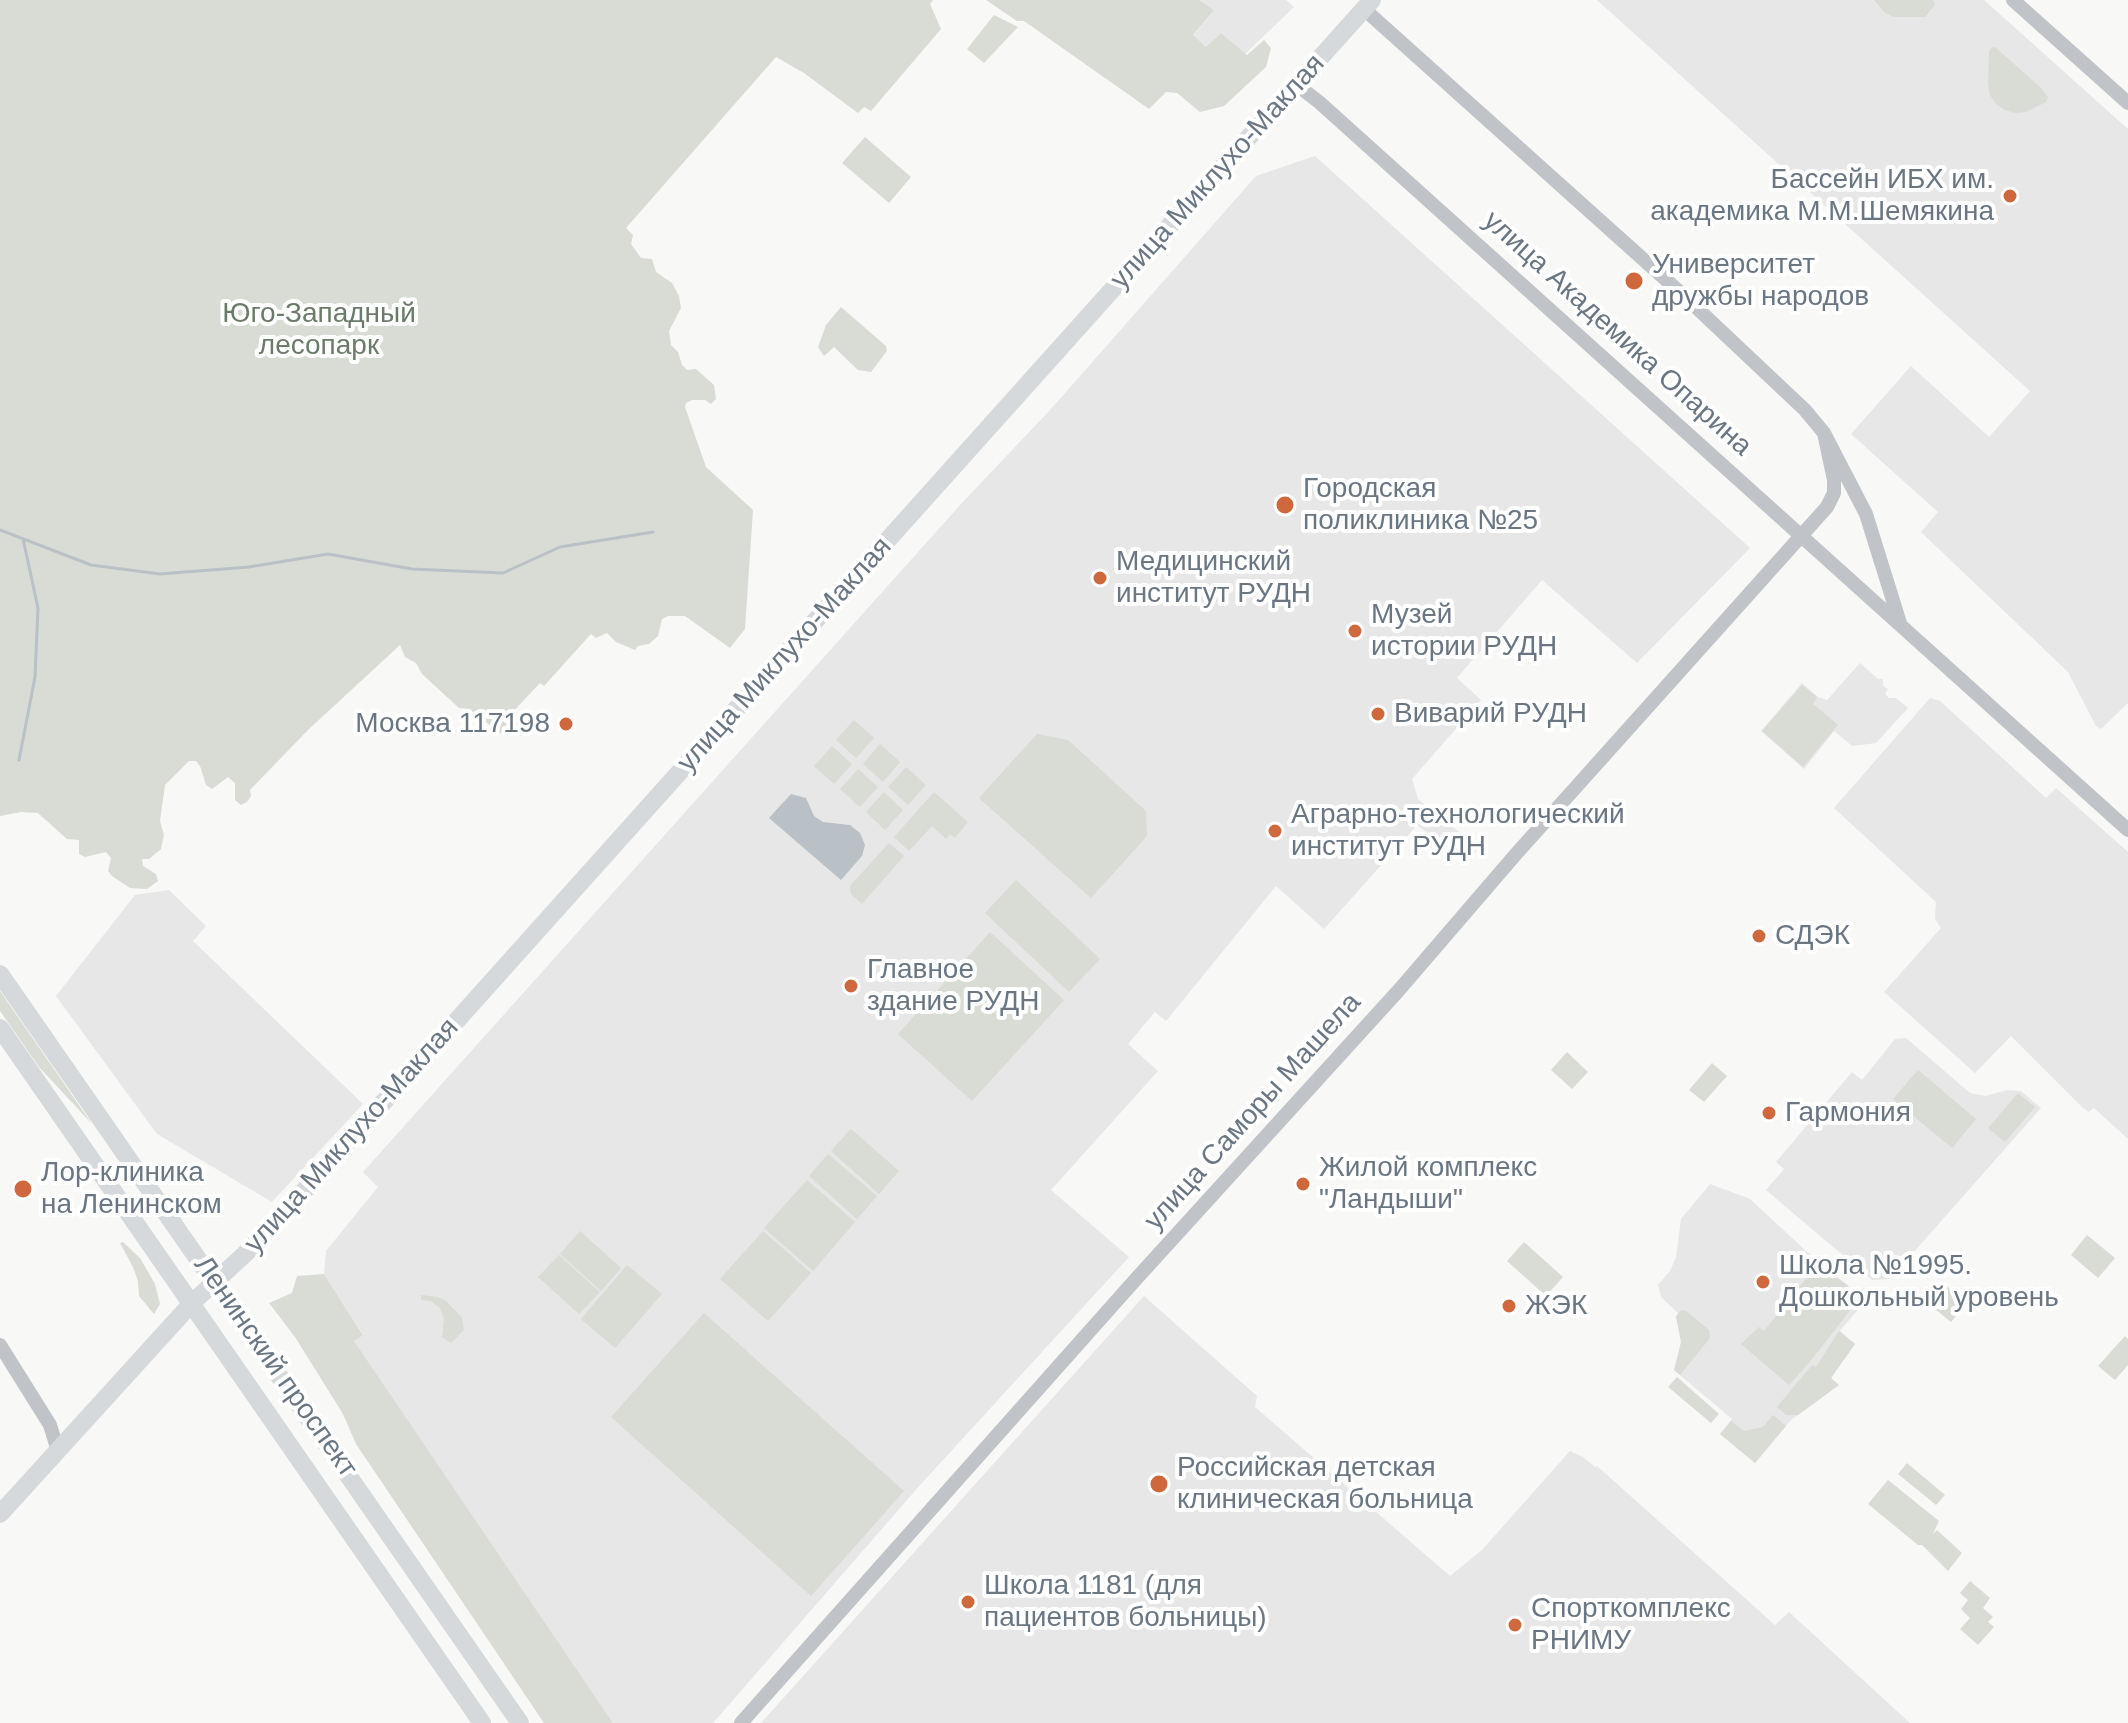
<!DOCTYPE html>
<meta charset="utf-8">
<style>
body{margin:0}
canvas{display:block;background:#f8f8f6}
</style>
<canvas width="2128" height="1723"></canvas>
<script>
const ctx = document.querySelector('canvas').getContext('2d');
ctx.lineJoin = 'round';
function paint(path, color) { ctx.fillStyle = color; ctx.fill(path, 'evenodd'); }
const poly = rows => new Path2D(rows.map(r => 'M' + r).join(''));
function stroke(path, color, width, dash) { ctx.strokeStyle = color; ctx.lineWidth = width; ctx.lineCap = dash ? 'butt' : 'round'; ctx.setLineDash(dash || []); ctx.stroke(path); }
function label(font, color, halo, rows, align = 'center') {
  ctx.font = font + ' Helvetica,sans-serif'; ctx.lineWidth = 8; ctx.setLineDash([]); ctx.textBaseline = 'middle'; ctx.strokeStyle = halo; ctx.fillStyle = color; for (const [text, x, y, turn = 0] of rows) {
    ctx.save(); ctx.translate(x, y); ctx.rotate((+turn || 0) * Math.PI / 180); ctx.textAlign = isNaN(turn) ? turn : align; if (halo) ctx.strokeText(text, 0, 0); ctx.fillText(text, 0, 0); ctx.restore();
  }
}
paint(poly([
 [1199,0,1286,0,1294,7,1245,54,1221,33,1206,47,1193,36,1214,10],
 [1597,0,1984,0,2128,129,2128,703,2101,729,2096,726,2068,672,1921,532,1938,512,1851,434,1911,366,1989,437,2030,391],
 [1315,156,1750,548,1637,663,1542,580,1457,678,1481,700,1412,779,1418,799,1479,848,1466,863,1417,825,1324,929,1276,886,1166,1021,1155,1012,1128,1044,1158,1071,1051,1190,1129,1257,921,1484,713,1723,613,1723,353,1340,363,1334,324,1274,326,1251,378,1187,363,1172,961,504,1051,409,1256,176],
 [1860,663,1878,679,1883,679,1883,686,1888,689,1885,694,1889,698,1896,698,1908,708,1876,743,1852,746,1834,731,1804,769,1761,731,1802,683,1818,697,1827,700],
 [1930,698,1940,701,2046,798,2056,788,2128,852,2128,1139,2094,1108,2089,1112,2082,1107,2011,1036,1975,1073,1884,992,1941,928,1935,919,1936,902,1834,808],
 [169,890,206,926,193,941,363,1104,272,1202,157,1134,56,996,135,895],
 [1906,1038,1970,1093,1986,1096,2007,1090,2021,1091,2041,1108,1890,1279,1872,1280,1766,1190,1784,1169,1776,1162,1852,1072,1862,1080,1895,1039],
 [1710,1184,1750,1199,1819,1263,1866,1300,1840,1331,1855,1344,1831,1378,1839,1385,1791,1420,1755,1463,1720,1434,1732,1419,1674,1370,1681,1349,1681,1335,1676,1317,1678,1313,1661,1297,1658,1285,1670,1271,1676,1257,1681,1219],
 [1144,1296,1257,1396,1255,1407,1450,1576,1482,1550,1570,1451,1583,1457,1595,1467,1597,1466,1775,1625,1789,1612,1910,1723,761,1723]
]), '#e6e7e6');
paint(poly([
 [0,0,933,0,930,4,941,29,871,111,864,107,858,113,804,73,776,57,626,228,633,235,631,244,641,258,652,259,656,272,672,283,679,296,681,308,669,331,671,345,678,352,682,365,687,370,696,369,714,385,716,399,711,404,705,400,692,400,686,403,685,407,706,467,753,510,745,629,730,648,685,616,668,616,662,619,658,636,649,644,638,646,635,650,616,642,607,633,596,638,591,634,544,686,540,683,509,716,510,721,518,721,529,714,535,717,535,724,520,736,500,733,469,709,459,708,422,674,416,663,405,657,400,645,308,730,250,790,251,796,247,802,241,805,235,800,235,783,228,777,212,789,206,785,200,766,196,761,189,761,165,785,160,821,164,835,161,849,149,859,142,859,143,866,156,874,158,881,147,889,130,888,112,876,108,871,111,858,106,852,85,857,79,854,79,840,67,839,38,813,21,812,0,816],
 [986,0,1199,0,1214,10,1193,35,1206,47,1221,33,1247,55,1264,40,1271,48,1266,67,1224,106,1200,112,1177,93,1166,92,1149,109,1024,21,1017,21],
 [1874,0,1933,0,1935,5,1925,17,1894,17,1885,13],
 [994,15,1018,27,984,63,967,49],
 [1995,47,2041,88,2048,97,2046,102,2026,112,2015,113,2005,110,1996,104,1990,95,1988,84,1989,52,1991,48],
 [865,137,911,177,889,203,842,163],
 [841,307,886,346,887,351,871,372,858,370,834,347,824,356,818,347,826,325],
 [1802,685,1817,697,1813,704,1838,725,1803,767,1762,731],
 [854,720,874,738,856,758,836,740],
 [1037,734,1068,740,1146,811,1147,836,1091,898,979,798],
 [880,744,900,762,883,782,863,764],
 [832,746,852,764,834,784,814,766],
 [906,767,926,785,908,805,888,787],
 [858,769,878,787,860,807,840,789],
 [884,792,903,810,885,830,866,812],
 [934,792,968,822,955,838,950,834,946,839,932,826,909,851,894,837],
 [889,843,904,856,862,904,851,894,850,886],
 [1016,880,1100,959,1069,992,985,913],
 [990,932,1064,1000,972,1101,898,1034],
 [0,991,92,1124,39,1067,0,1011],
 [1567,1052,1588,1072,1572,1089,1551,1070],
 [1712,1063,1727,1076,1704,1102,1689,1090],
 [1918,1070,1976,1119,1952,1148,1893,1099],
 [2018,1093,2035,1107,2005,1142,1988,1128],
 [851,1129,899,1171,879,1194,831,1151],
 [828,1154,877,1196,857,1219,809,1176],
 [807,1180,855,1222,813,1271,764,1228],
 [580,1231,621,1268,601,1291,560,1254],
 [763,1231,811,1273,768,1321,720,1279],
 [2087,1235,2115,1258,2098,1278,2071,1255],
 [123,1242,140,1258,155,1284,160,1304,154,1314,139,1296,138,1281,133,1267,120,1243],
 [1524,1242,1563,1277,1546,1296,1507,1261],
 [559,1255,600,1292,579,1314,538,1277],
 [1819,1263,1861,1296,1809,1363,1789,1385,1741,1344,1759,1327,1764,1331],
 [627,1265,662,1294,615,1348,581,1319],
 [324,1274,363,1335,354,1341,613,1723,544,1723,356,1444,343,1414,295,1337,269,1303,292,1293,297,1276],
 [1946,1286,1967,1303,1951,1322,1930,1305],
 [421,1295,438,1297,446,1301,462,1318,464,1330,451,1343,442,1337,444,1319,440,1308,431,1301,421,1300],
 [1685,1310,1709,1330,1710,1338,1680,1375,1674,1370,1681,1342,1676,1317,1680,1311],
 [704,1313,904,1491,811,1596,611,1417],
 [1839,1331,1855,1344,1831,1378,1839,1385,1798,1415,1786,1415,1777,1407,1812,1365,1816,1367],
 [2125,1336,2128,1339,2128,1365,2115,1380,2098,1366],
 [1677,1377,1719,1414,1711,1423,1668,1387],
 [1773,1415,1786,1426,1755,1463,1720,1434,1731,1421,1744,1431,1763,1427],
 [1907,1463,1945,1495,1936,1505,1898,1474],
 [1888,1480,1939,1521,1933,1534,1937,1530,1962,1553,1948,1571,1922,1545,1918,1545,1868,1504],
 [1970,1581,1990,1598,1983,1608,1993,1617,1988,1622,1994,1627,1978,1645,1960,1629,1970,1618,1961,1609,1968,1600,1960,1593]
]), '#d8dcd5');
paint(poly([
 [791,794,806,798,814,816,823,822,850,825,860,833,865,845,862,856,841,880,769,818]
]), '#b9c1c6');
stroke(poly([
 [0,530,91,565,160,574,249,567,328,554,412,569,503,573,560,547,653,532],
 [19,760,35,677,38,608,23,539]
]), '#b9c1c6', 3);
stroke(poly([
 [2013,0,2128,103],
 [1364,9,1683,295,1805,410,1824,433,1866,514,1900,623],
 [1297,85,1319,102,2128,830],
 [0,1345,50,1425,58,1451],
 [741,1723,1136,1279,1399,990,1516,854,1827,507,1834,493,1834,480,1824,433]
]), '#c0c3c7', 14);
stroke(poly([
 [0,974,520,1723],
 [0,1028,482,1723],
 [0,1514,192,1303,246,1253,285,1212,1372,0]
]), '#d5d9dc', 18);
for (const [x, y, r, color] of [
 [2010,196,8,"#d0683d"],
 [1634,281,10,"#d0683d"],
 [1285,505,10,"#d0683d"],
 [1100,578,8,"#d0683d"],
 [1355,631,8,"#d0683d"],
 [1378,714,8,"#d0683d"],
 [566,724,8,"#d0683d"],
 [1275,831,8,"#d0683d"],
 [1759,936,8,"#d0683d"],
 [851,986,8,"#d0683d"],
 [1769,1113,8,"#d0683d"],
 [1303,1184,8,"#d0683d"],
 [23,1189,10,"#d0683d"],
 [1763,1282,8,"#d0683d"],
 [1509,1306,8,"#d0683d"],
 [1159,1484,10,"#d0683d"],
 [968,1602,8,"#d0683d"],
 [1515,1625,8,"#d0683d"]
]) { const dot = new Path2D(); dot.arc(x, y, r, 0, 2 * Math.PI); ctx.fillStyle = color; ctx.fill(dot); stroke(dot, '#fff', 3); }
label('28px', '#6a7783', '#fff', [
 ["улица Миклухо-Маклая",1218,172,-48],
 ["улица Академика Опарина",1617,334,42],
 ["улица Миклухо-Маклая",785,655,-48],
 ["улица Саморы Машела",1253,1112,-48],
 ["улица Миклухо-Маклая",352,1136,-48],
 ["Ленинский проспект",275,1367,55]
]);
label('28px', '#6a7783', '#fff', [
 ["Бассейн ИБХ им.",1994,180,"right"],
 ["академика М.М.Шемякина",1994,212,"right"],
 ["Университет",1652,265],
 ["дружбы народов",1652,297],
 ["Городская",1303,489],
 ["поликлиника №25",1303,521],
 ["Медицинский",1116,562],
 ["институт РУДН",1116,594],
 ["Музей",1371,615],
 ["истории РУДН",1371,647],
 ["Виварий РУДН",1394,714],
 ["Москва 117198",550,724,"right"],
 ["Аграрно-технологический",1291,815],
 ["институт РУДН",1291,847],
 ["СДЭК",1775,936],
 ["Главное",867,970],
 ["здание РУДН",867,1002],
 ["Гармония",1785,1113],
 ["Жилой комплекс",1319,1168],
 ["\"Ландыши\"",1319,1200],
 ["Лор-клиника",41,1173],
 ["на Ленинском",41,1205],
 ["Школа №1995.",1779,1266],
 ["Дошкольный уровень",1779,1298],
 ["ЖЭК",1525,1306],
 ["Российская детская",1177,1468],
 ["клиническая больница",1177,1500],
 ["Школа 1181 (для",984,1586],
 ["пациентов больницы)",984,1618],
 ["Спорткомплекс",1531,1609],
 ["РНИМУ",1531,1641]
], 'left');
label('28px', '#6b7b69', '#fff', [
 ["Юго-Западный",319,314],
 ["лесопарк",319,346]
]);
</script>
